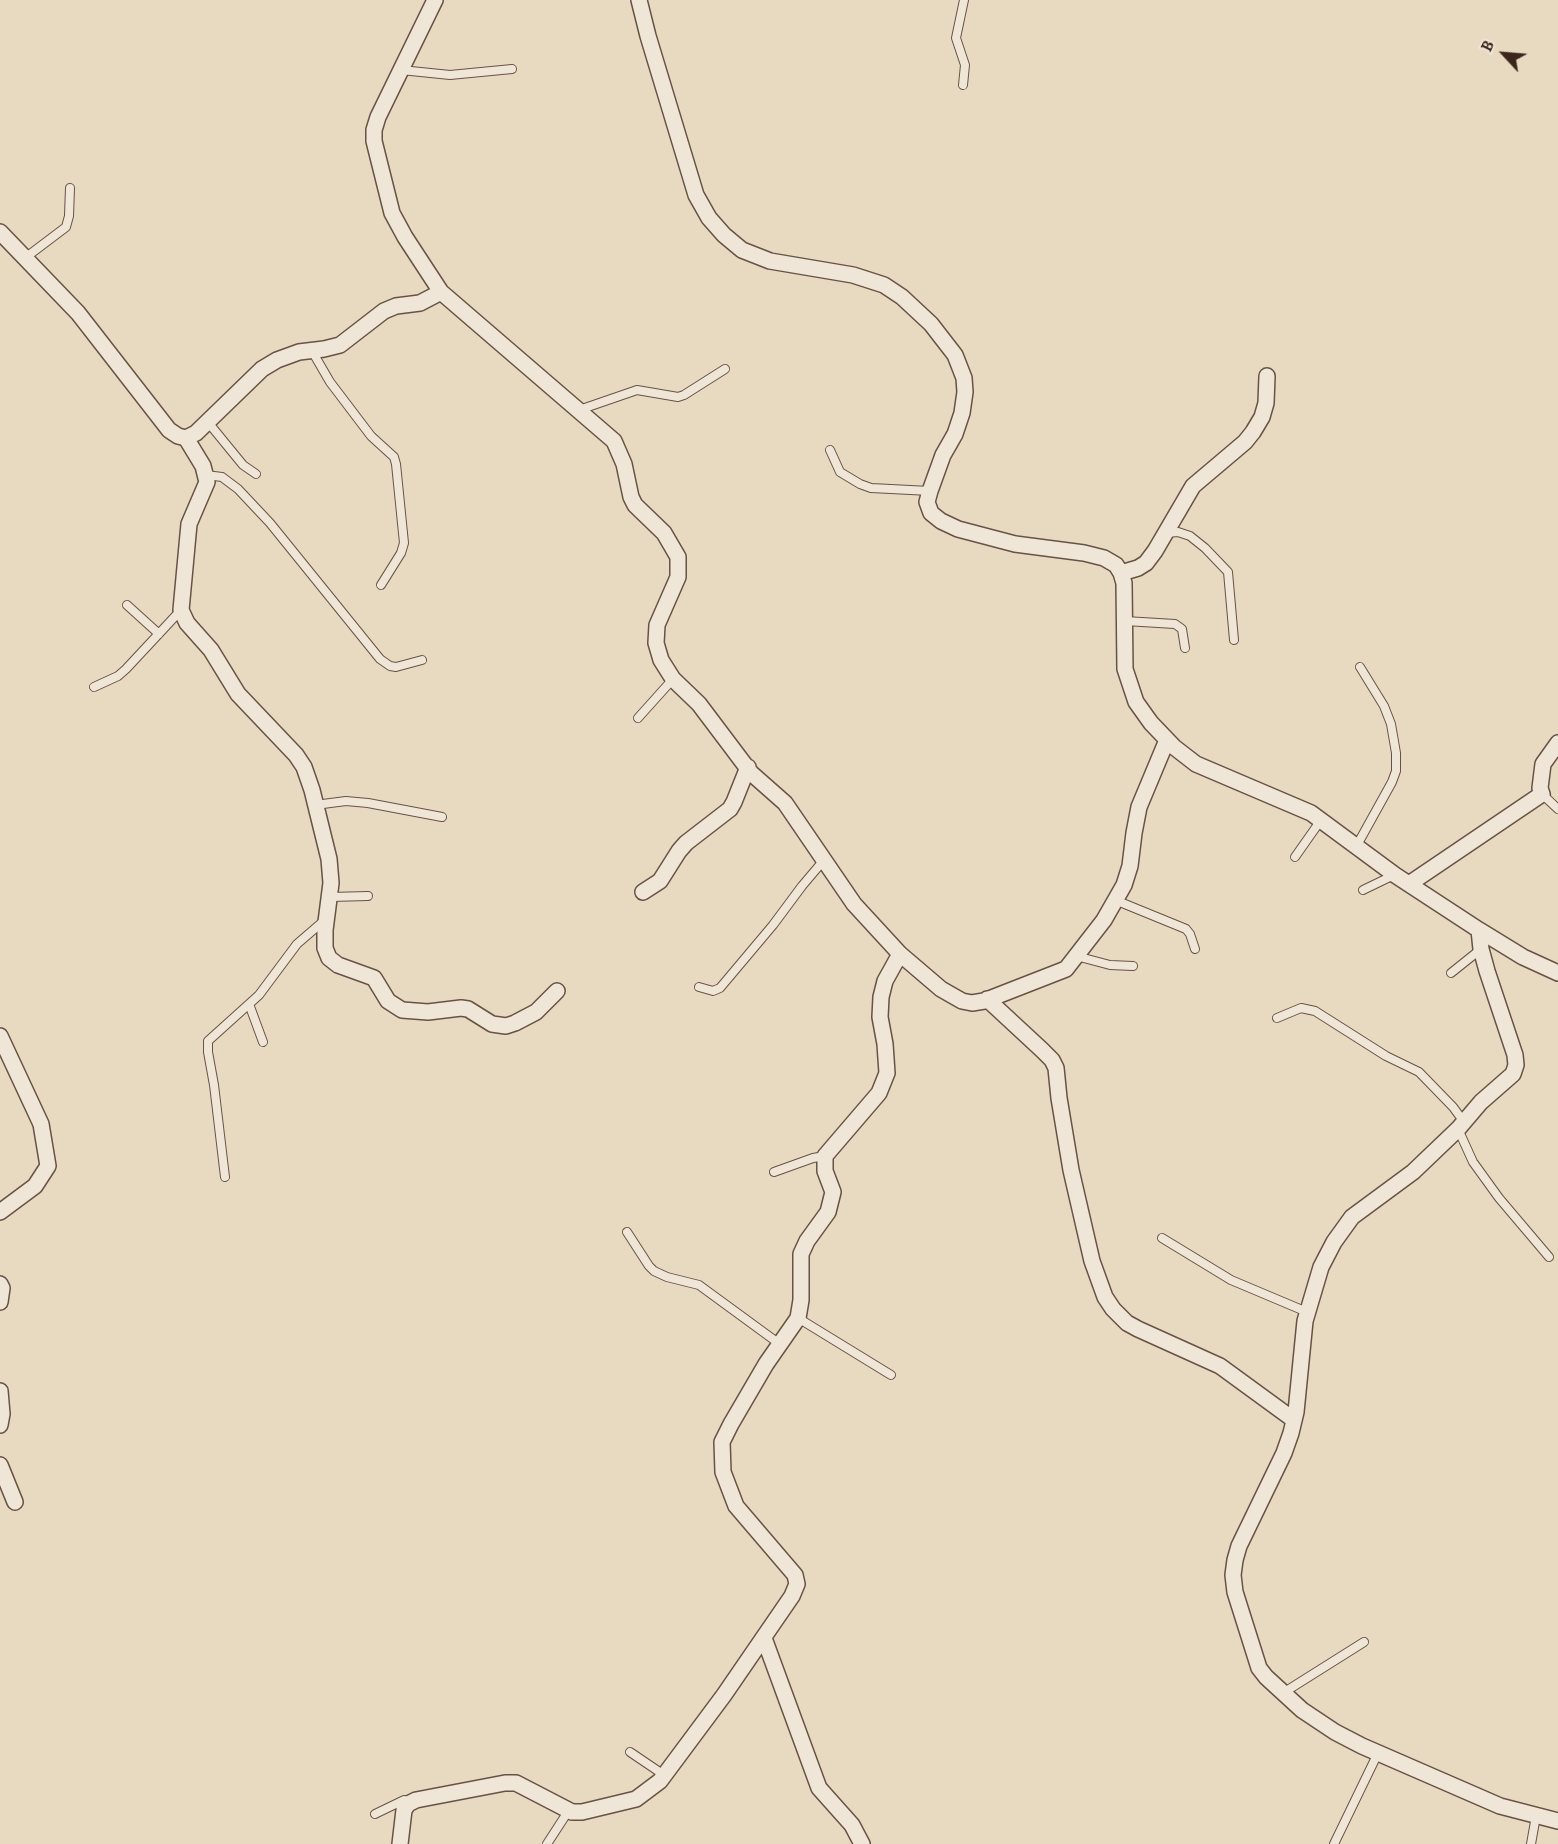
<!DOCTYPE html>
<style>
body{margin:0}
#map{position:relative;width:1558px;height:1844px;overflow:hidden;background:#e8d9c1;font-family:Alegreya,serif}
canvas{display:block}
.north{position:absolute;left:1474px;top:24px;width:60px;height:60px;-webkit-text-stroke:4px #f0e6d7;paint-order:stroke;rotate:296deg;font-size:16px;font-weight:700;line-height:24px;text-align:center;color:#3c261c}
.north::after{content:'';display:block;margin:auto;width:21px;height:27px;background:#3c261c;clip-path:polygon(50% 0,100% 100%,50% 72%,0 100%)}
</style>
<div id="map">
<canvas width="1558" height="1844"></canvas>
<div class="north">B</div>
</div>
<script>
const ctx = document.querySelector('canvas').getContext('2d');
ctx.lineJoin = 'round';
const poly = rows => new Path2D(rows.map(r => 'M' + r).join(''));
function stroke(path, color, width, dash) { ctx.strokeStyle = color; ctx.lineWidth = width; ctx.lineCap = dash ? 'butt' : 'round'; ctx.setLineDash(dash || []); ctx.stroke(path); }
const lane = poly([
 [401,70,450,75,512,69],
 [963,85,965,65,956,38,964,0],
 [25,258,66,227,69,216,70,188],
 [312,351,330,382,371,436,394,457,396,464,404,543,401,553,381,585],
 [579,410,637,390,678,397,684,395,725,369],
 [207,421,243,465,256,474],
 [830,450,840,472,860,484,871,488,930,491],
 [206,475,222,477,238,489,270,523,380,659,390,666,396,667,422,660],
 [1166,533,1178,532,1190,536,1205,548,1228,572,1234,640],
 [127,605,159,634],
 [1125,621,1175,624,1182,629,1185,648],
 [94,687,118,676,126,669,181,610],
 [638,718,673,679],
 [1542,794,1558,809],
 [315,805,346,801,368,803,442,817],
 [1356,847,1392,782,1396,771,1396,753,1391,724,1384,706,1360,667],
 [1295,857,1321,820],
 [1363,890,1394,875],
 [330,897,368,896],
 [1115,900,1186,929,1190,934,1195,949],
 [1076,956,1110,965,1133,966],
 [1451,973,1481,949],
 [699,987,713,991,720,988,773,925,802,886,824,860],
 [249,1004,263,1042],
 [1277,1018,1301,1008,1315,1011,1386,1056,1419,1072,1453,1107,1464,1122],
 [1458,1129,1473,1162,1499,1198,1549,1257],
 [774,1172,813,1158,825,1156],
 [225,1177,214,1085,208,1052,208,1041,259,995,297,944,326,919],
 [627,1232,649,1266,654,1271,667,1277,699,1285,781,1345],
 [1162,1238,1231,1280,1307,1312],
 [798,1318,891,1375],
 [1283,1693,1364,1642],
 [630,1752,664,1775],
 [375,1814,404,1800,409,1802],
 [547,1844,569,1810],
 [1334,1844,1378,1753],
 [1531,1844,1536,1816]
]);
const street = poly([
 [435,0,378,117,374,130,374,141,392,213,405,237,441,292,614,441,624,464,631,497,635,505,664,533,678,557,678,577,657,625,656,643,661,660,673,679,699,704,751,773,785,803,854,904,900,954,941,989,962,1001,972,1003,984,1001,1066,969,1104,920,1124,885,1130,866,1134,833,1139,807,1167,740],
 [639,0,648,36,696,195,709,218,724,235,742,250,770,261,853,275,884,285,902,297,931,324,955,355,964,378,965,392,962,413,955,434,943,455,930,491,927,502,931,513,941,521,958,529,1015,544,1084,553,1104,558,1116,565,1121,573,1124,583,1125,669,1136,702,1151,723,1174,747,1196,764,1311,813,1395,875,1479,930,1523,957,1558,973],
 [0,232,78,313,169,430,178,436,186,438,196,433,262,369,277,360,299,352,324,349,340,345,384,311,396,306,420,303,441,292],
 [186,438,203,466,207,482,189,524,181,610,187,623,211,650,238,694,296,755,304,767,312,790,329,859,331,883,325,930,325,948,329,958,338,965,374,978,388,1001,402,1010,428,1012,461,1008,468,1009,492,1024,506,1026,515,1023,536,1012,557,991],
 [1121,573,1138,568,1146,563,1155,551,1193,486,1245,442,1253,432,1262,417,1266,403,1267,376],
 [1409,884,1542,794,1540,788,1543,764,1558,743],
 [643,892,660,881,679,851,686,843,730,809,734,802,748,767],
 [1479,930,1481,949,1487,971,1515,1055,1516,1065,1513,1074,1481,1102,1458,1129,1413,1172,1352,1217,1334,1242,1321,1267,1305,1321,1296,1412,1291,1433,1284,1453,1239,1546,1235,1560,1233,1575,1235,1592,1259,1668,1266,1677,1302,1710,1335,1732,1362,1746,1500,1806,1558,1821],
 [987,999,1042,1050,1052,1060,1056,1068,1059,1098,1071,1170,1092,1261,1105,1297,1113,1309,1127,1323,1138,1329,1220,1366,1294,1420],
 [0,1036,41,1124,48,1166,35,1186,0,1212],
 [0,1284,2,1288,0,1302],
 [0,1391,2,1414,0,1425],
 [0,1465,15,1502],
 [764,1638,819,1788,852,1825,862,1844],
 [400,1844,404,1810,408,1804,416,1800,505,1783,516,1783,572,1812,582,1812,636,1799,660,1781,724,1695,792,1596,797,1584,795,1575,736,1506,723,1472,722,1442,731,1424,766,1364,798,1318,801,1300,801,1254,807,1241,828,1212,833,1192,825,1171,825,1156,879,1093,887,1073,885,1044,880,1017,881,997,885,981,900,954]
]);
stroke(lane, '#675345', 10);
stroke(street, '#675345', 18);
stroke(lane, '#f0e6d7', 8);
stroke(street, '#f0e6d7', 15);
</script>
